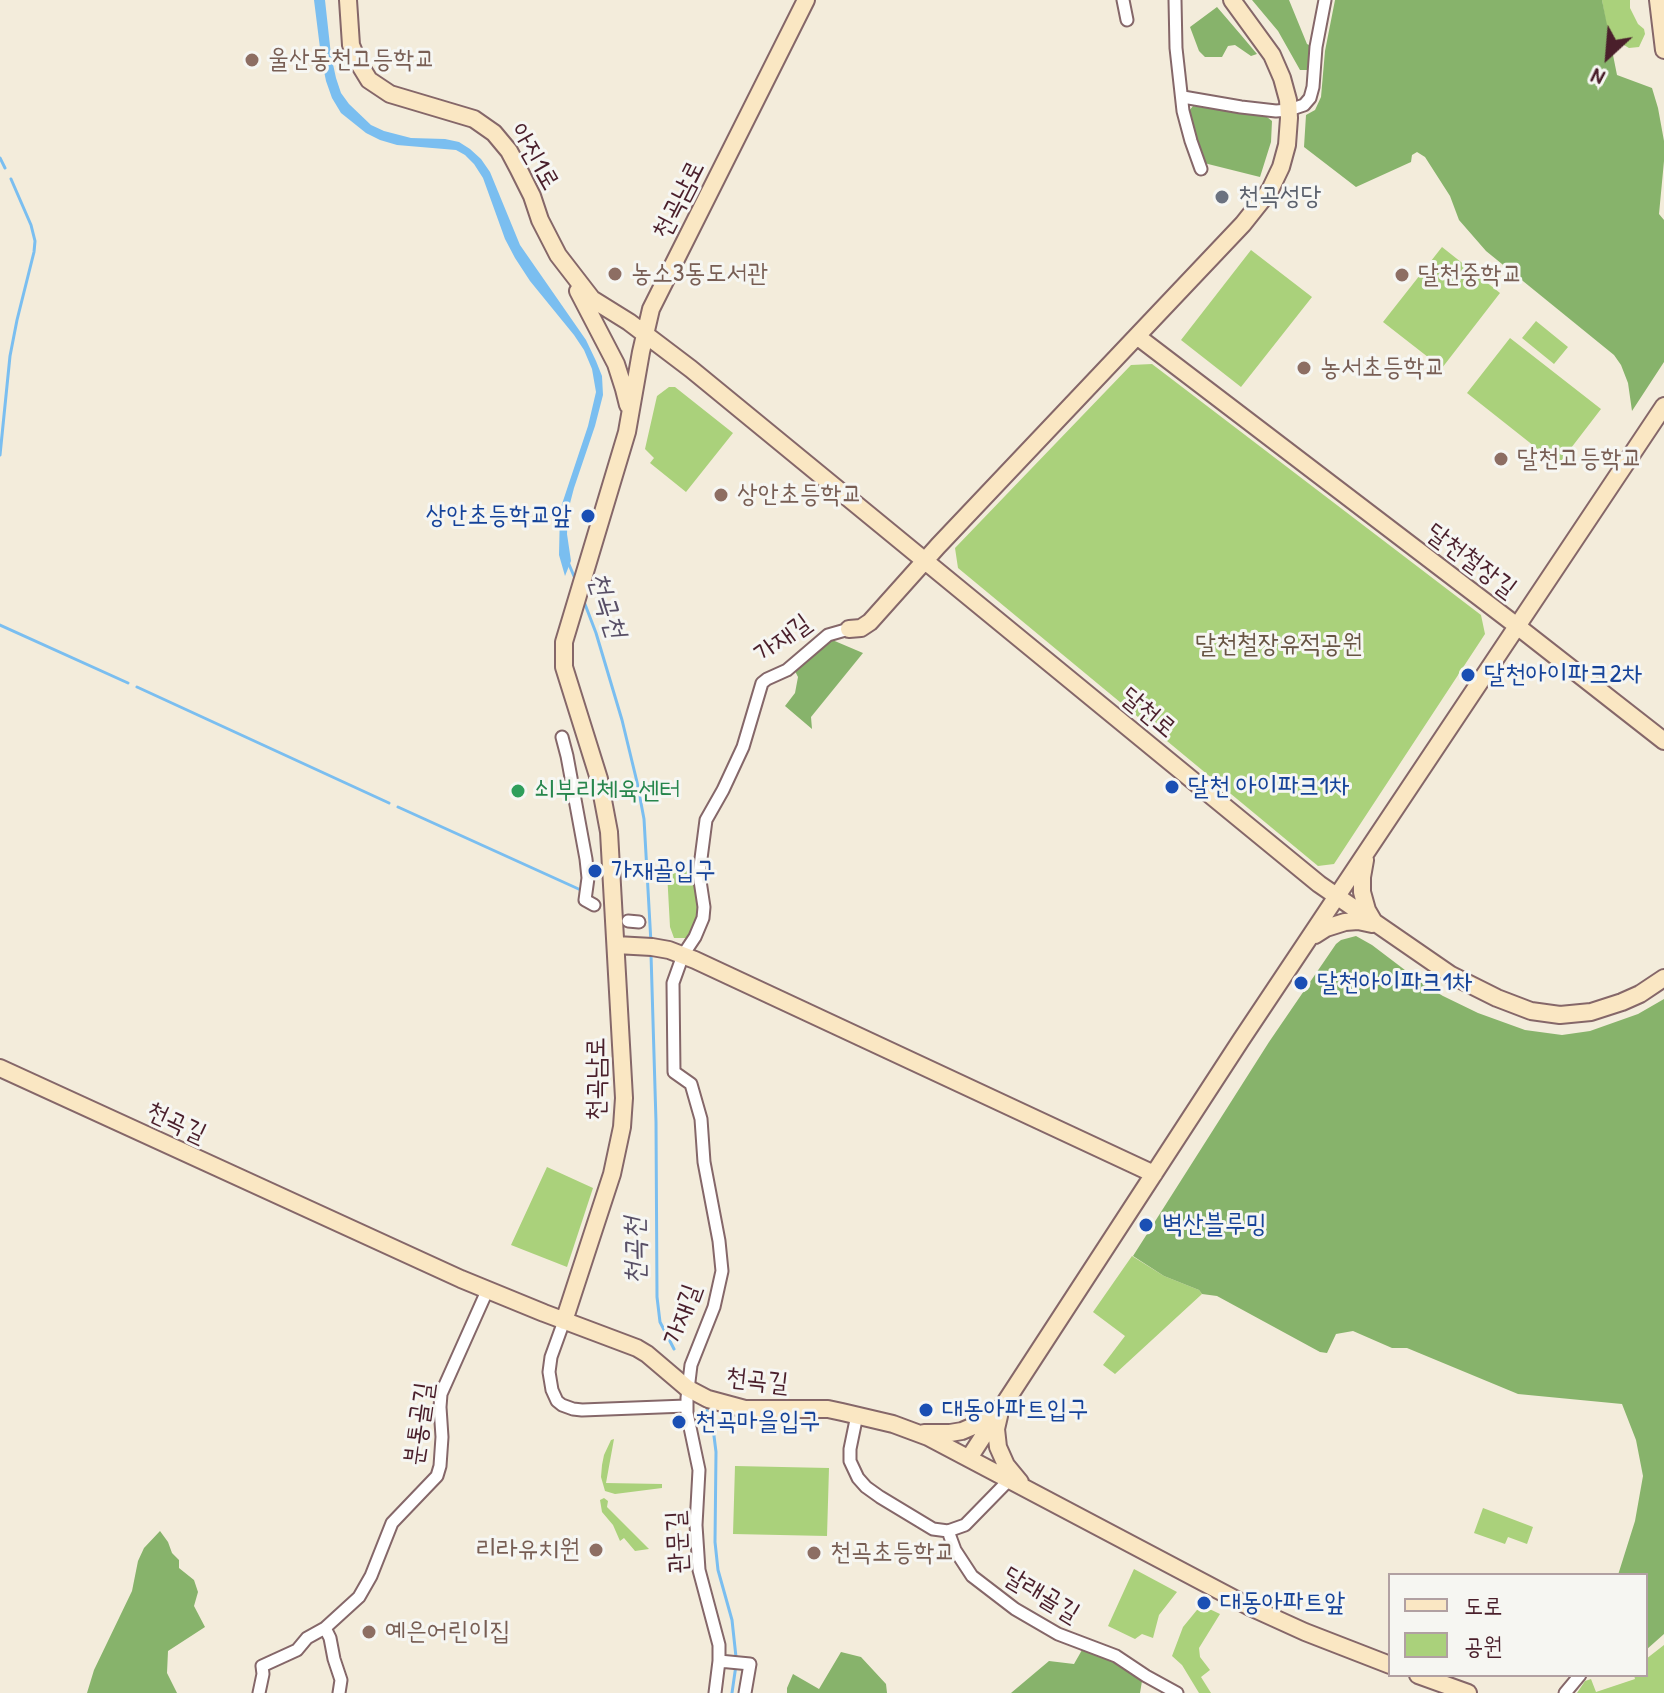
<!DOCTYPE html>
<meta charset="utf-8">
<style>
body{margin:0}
#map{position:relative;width:1664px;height:1693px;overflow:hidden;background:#f3ecdb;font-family:"Patrick Hand","Poor Story",sans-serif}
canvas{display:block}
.legend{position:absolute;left:1388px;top:1573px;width:260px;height:104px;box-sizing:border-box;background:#f6f6f2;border:2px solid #b1a0a2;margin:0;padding:10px 14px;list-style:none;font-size:24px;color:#4a1f2b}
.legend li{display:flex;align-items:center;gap:16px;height:40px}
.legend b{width:40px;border:2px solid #b1a0a2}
.north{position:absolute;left:1568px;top:16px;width:80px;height:80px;-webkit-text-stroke:6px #f6f6f2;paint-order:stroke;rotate:206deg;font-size:22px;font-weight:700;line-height:32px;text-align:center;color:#4a1f2b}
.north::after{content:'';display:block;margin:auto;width:28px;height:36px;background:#4a1f2b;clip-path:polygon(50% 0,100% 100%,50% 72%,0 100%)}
</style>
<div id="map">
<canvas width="1664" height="1693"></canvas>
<ul class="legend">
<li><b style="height:10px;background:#fae7c3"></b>도로</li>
<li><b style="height:22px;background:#aad17b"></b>공원</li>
</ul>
<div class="north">N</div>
</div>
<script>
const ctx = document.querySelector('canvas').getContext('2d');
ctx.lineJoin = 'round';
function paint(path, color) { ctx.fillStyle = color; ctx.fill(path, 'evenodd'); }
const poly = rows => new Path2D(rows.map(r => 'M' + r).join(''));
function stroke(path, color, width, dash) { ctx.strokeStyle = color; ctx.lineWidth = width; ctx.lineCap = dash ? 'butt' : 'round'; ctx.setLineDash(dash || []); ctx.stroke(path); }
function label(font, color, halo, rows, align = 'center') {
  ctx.font = font + ' "Patrick Hand","Poor Story",sans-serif'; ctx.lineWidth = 6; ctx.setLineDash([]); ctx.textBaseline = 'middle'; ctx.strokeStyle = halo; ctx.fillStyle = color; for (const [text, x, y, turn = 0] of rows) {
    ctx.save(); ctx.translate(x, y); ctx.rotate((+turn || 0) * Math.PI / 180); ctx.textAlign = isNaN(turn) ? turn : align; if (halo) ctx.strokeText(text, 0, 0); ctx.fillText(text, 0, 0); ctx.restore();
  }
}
paint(poly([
 [1602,0,1630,0,1630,8,1638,24,1644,29,1645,34,1639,47,1629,48,1624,45,1610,47],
 [1442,247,1500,293,1442,368,1383,322],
 [1251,250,1312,297,1241,387,1181,340],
 [1536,321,1568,347,1554,364,1522,338],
 [1510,338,1601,409,1558,465,1467,393],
 [1152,364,1481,615,1485,634,1334,864,1318,866,958,568,955,548,1131,365],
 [669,387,675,387,733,433,686,492,650,463,654,458,645,449,657,396],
 [690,868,699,905,699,921,692,938,674,938,670,927,667,872,669,870],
 [547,1167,593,1188,567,1267,511,1245],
 [1132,1256,1164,1276,1199,1290,1202,1294,1115,1374,1103,1365,1125,1336,1093,1312],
 [614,1439,606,1483,662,1484,662,1488,615,1494,605,1491,601,1477,602,1465,604,1455,611,1440],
 [735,1466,829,1468,827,1536,733,1534],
 [604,1498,608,1501,607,1507,649,1549,635,1551,624,1538,620,1541,613,1525,602,1512,600,1500],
 [1483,1508,1533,1527,1527,1544,1508,1537,1505,1544,1474,1533],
 [1134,1569,1177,1592,1159,1615,1153,1638,1142,1634,1135,1639,1108,1626],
 [1201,1605,1220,1614,1199,1648,1200,1657,1210,1670,1201,1677,1211,1693,1199,1693,1182,1665,1172,1656,1183,1627],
 [1664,1645,1664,1693,1577,1693,1585,1681,1591,1679,1596,1692,1635,1679,1634,1675,1646,1675,1646,1659]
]), '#aad17b');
paint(poly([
 [1252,0,1289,0,1307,44,1311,46,1307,70,1300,70,1278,31],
 [1335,0,1602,0,1617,75,1652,88,1658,108,1664,141,1664,161,1659,214,1664,220,1664,362,1632,411,1628,383,1621,365,1614,355,1486,251,1459,220,1450,196,1425,157,1417,152,1412,155,1411,162,1356,187,1304,147,1306,115,1315,110,1321,97,1325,51],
 [1217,7,1241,35,1257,54,1251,56,1235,45,1228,46,1222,57,1205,57,1199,51,1190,27],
 [1193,106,1267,117,1272,121,1271,142,1260,177,1204,163,1188,112],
 [830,639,863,653,811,717,812,729,785,706,795,693,798,677,795,671],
 [1356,936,1372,945,1426,986,1443,996,1478,1013,1525,1030,1562,1035,1590,1031,1638,1014,1664,999,1664,1634,1646,1650,1646,1575,1618,1575,1635,1521,1643,1476,1636,1440,1622,1404,1518,1394,1407,1348,1392,1348,1353,1331,1336,1334,1327,1353,1320,1352,1217,1296,1202,1294,1199,1290,1164,1276,1133,1256,1269,1042,1336,944,1341,940],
 [160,1531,168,1542,172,1553,179,1560,179,1568,194,1580,198,1592,194,1606,205,1627,168,1651,167,1673,177,1693,87,1693,94,1670,132,1591,138,1561,144,1548],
 [1082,1650,1124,1666,1142,1681,1140,1693,1011,1693,1049,1661,1074,1664],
 [841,1652,861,1657,886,1684,887,1693,787,1693,787,1688,793,1674,819,1689]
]), '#87b36b');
paint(poly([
 [314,0,325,0,331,55,336,78,341,93,349,104,371,125,384,131,411,138,445,139,459,142,470,149,481,159,490,172,520,245,586,340,596,361,602,376,603,395,595,426,574,488,568,511,567,534,571,561,565,576,559,555,560,510,588,426,596,392,592,369,584,350,574,335,530,281,515,258,505,239,483,178,474,164,465,155,456,150,397,145,380,140,366,133,341,113,332,98,326,81,321,56]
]), '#7abef0');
stroke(poly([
 [0,158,5,168],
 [0,455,10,356,17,320,34,252,35,241,31,225,11,179],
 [568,562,576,581],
 [583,599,596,633,622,720,637,782,644,819,651,943],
 [0,625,128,683],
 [137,687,389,803],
 [398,807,583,891],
 [651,954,656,1122,657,1297,660,1322,674,1349],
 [707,1410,713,1428,716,1452,715,1542,718,1570,732,1620,736,1657],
 [732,1693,736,1665]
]), '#7abef0', 3);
const street = poly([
 [1123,0,1127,20],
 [1175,0,1176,48,1183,111,1191,141,1201,169],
 [1183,97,1241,107,1276,111,1289,110,1304,105,1310,98,1313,87,1316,47,1325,0],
 [562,737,567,756,586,859,588,878,585,900,594,905],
 [628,921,639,922],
 [564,1321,551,1357,549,1372,552,1390,557,1401,562,1405,573,1409,582,1410,686,1406],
 [857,1415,850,1449,850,1461,858,1478,866,1487,880,1497,933,1529,948,1531,965,1525,1010,1479],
 [948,1531,955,1550,972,1576,1015,1609,1058,1634,1116,1656,1146,1676,1177,1693],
 [325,1628,330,1638,334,1659,341,1680,339,1693],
 [719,1661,750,1664,745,1693],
 [259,1693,263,1674,262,1666,297,1650,307,1638,325,1628,359,1597,371,1576,392,1523,437,1476,440,1466,442,1437,440,1407,441,1394,487,1291],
 [715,1693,719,1661,719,1645,699,1570,696,1525,699,1470,687,1413,687,1398,691,1365,714,1307,722,1271,719,1241,704,1162,701,1119,691,1084,674,1072,673,983,683,955,695,937,703,918,704,907,699,874,706,820,723,790,743,747,762,683,767,679,787,670,828,635,849,629],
 [1565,1693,1580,1675]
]);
const secondary = poly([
 [348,0,351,45,358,62,369,80,390,94,474,119,494,133,509,151,518,168,532,196,540,220,558,255,592,299,629,322,691,369,1319,884,1451,975,1497,998,1531,1011,1560,1015,1591,1012,1622,1002,1640,994,1664,978],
 [1658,0,1664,50],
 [578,291,616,364,624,389,628,405],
 [1138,337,1517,626,1664,741],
 [849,629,861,628,870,622,938,546,1243,224,1270,190,1281,167,1287,145,1289,118,1288,100,1282,78,1272,55,1232,0],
 [1365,860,1362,877,1362,892,1367,910,1374,922],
 [1315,935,1326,928,1345,922,1358,921,1372,924],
 [616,945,652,947,669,950,695,960,1154,1174],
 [0,1068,461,1279,544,1313,637,1348,647,1354,687,1388,708,1399,745,1409,828,1409,842,1412,893,1424,928,1437,1250,1607,1305,1632,1390,1665],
 [564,1321,612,1174,622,1127,624,1098,609,832,599,779,564,667,564,642,627,432,641,352,651,309,806,0],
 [999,1416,996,1429,998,1447,1006,1465,1020,1482],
 [924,1433,950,1433,962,1431,983,1422,996,1413],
 [969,1458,1241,1040,1664,406],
 [1418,1675,1468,1693]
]);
stroke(street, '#856769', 15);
stroke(secondary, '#856769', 20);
stroke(street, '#fff', 11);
stroke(secondary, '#fae7c3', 16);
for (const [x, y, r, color] of [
 [252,60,8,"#8d6e63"],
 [1222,197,8,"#6b7280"],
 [615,274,8,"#8d6e63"],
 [1402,275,8,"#8d6e63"],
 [1304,368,8,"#8d6e63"],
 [1501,459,8,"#8d6e63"],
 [721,495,8,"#8d6e63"],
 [588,516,8,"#1a4fb4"],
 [1468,675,8,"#1a4fb4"],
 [1172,787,8,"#1a4fb4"],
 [518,791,8,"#2e9e5b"],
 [595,871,8,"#1a4fb4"],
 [1301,983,8,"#1a4fb4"],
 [1146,1225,8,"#1a4fb4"],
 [926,1410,8,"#1a4fb4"],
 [679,1422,8,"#1a4fb4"],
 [596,1550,8,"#8d6e63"],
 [814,1553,8,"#8d6e63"],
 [1204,1603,8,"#1a4fb4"],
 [369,1632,8,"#8d6e63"]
]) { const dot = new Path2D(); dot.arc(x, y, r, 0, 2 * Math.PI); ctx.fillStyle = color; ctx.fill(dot); stroke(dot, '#f6f6f2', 3); }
label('26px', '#785e54', '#f6f6f2', [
 ["울산동천고등학교",268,60],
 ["농소3동도서관",631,274],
 ["달천중학교",1418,275],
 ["농서초등학교",1320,368],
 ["달천고등학교",1517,459],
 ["상안초등학교",737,495],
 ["리라유치원",580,1550,"right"],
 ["천곡초등학교",830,1553],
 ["예은어린이집",385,1632]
], 'left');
label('26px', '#4a1f2b', '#f6f6f2', [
 ["아진1로",534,157,60],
 ["천곡남로",679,200,-63],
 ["달천철장길",1471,561,37],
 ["가재길",783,639,-36],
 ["달천로",1148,713,40],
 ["천곡남로",597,1079,-90],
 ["천곡길",176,1123,25],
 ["가재길",683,1315,-70],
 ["천곡길",757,1381,6],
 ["분통골길",420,1424,-82],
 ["관문길",678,1542,-93],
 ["달래골길",1041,1595,31]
]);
label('26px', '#5b616d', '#f6f6f2', [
 ["천곡성당",1238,197]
], 'left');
label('26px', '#164399', '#f6f6f2', [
 ["상안초등학교앞",572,516,"right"],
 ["달천아이파크2차",1484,675],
 ["달천 아이파크1차",1188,787],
 ["가재골입구",611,871],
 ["달천아이파크1차",1317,983],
 ["벽산블루밍",1162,1225],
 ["대동아파트입구",942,1410],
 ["천곡마을입구",695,1422],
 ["대동아파트앞",1220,1603]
], 'left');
label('26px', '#675443', '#f6f6f2', [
 ["달천철장유적공원",1279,645]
]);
label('26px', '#27864d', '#f6f6f2', [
 ["쇠부리체육센터",534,791]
], 'left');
label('italic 28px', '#584f66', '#f6f6f2', [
 ["천곡천",606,605,72],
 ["천곡천",636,1251,-91]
]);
</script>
